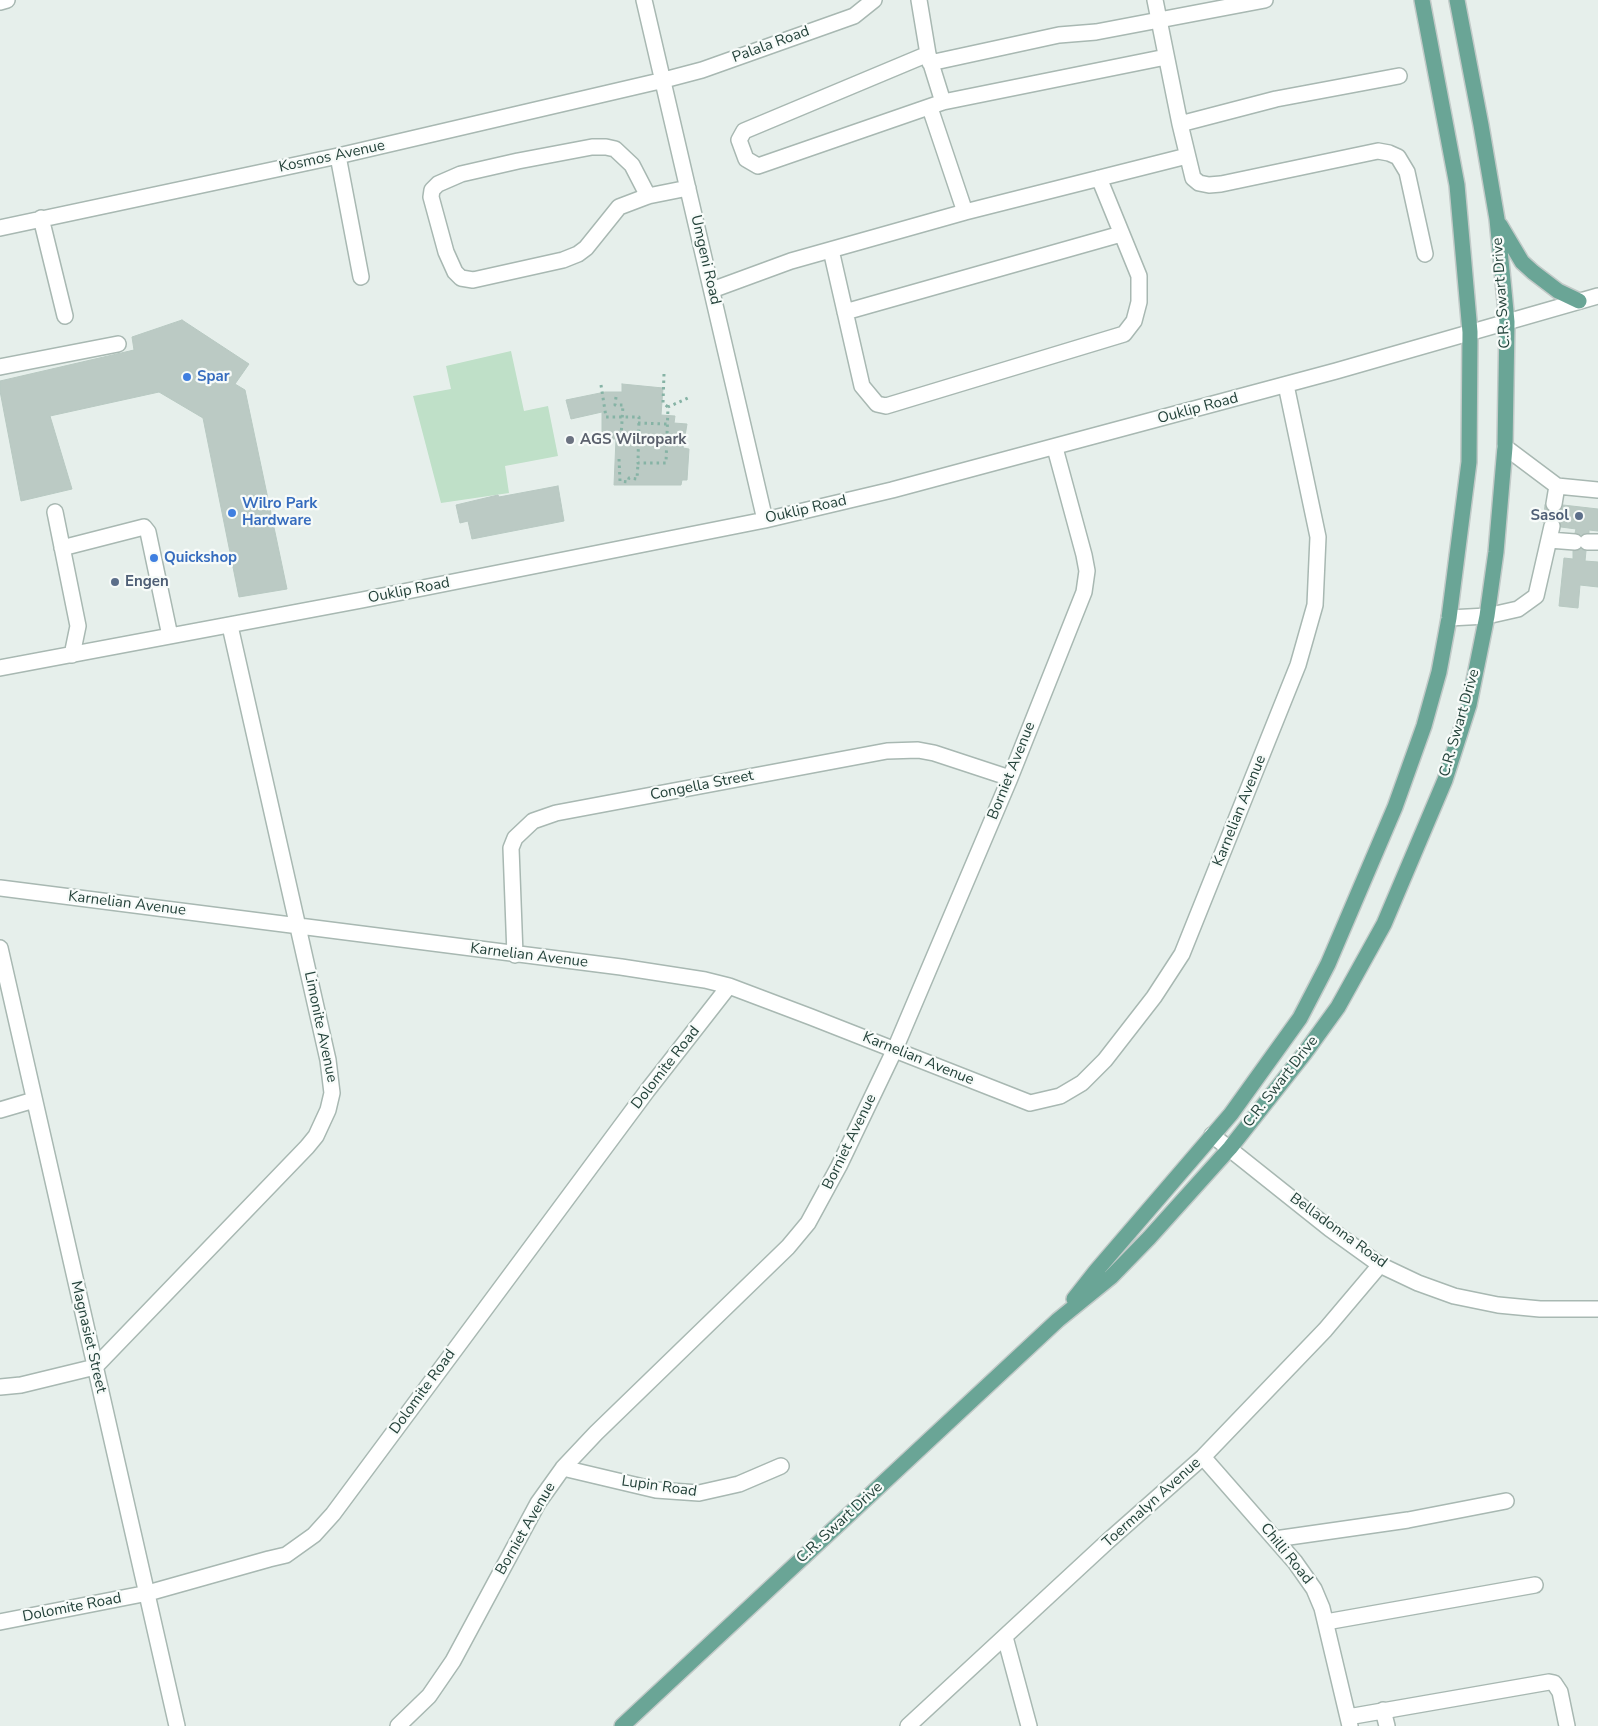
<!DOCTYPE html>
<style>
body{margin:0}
canvas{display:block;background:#e6efeb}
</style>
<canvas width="1598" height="1726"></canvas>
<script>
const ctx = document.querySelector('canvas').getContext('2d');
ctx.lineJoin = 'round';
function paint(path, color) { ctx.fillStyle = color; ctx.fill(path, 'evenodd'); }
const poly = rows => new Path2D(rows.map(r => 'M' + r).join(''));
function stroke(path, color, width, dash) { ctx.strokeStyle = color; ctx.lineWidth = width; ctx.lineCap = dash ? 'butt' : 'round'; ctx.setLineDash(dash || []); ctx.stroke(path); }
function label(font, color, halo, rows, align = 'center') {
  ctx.font = font + ' "Nunito Sans",sans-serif'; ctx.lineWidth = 4.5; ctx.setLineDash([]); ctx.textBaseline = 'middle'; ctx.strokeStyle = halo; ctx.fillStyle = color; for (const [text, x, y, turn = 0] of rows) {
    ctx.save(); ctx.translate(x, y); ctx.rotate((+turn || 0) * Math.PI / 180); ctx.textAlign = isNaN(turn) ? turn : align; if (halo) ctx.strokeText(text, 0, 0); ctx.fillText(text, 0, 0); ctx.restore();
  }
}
paint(poly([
 [511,351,524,411,548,406,558,456,505,466,509,493,441,503,413,396,451,389,446,366]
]), '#bfe0c8');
const building = poly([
 [182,320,249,364,235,384,245,390,287,589,239,597,203,418,159,392,50,416,72,489,21,501,0,391,0,381,134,350,132,337,182,320],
 [622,384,663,388,661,415,675,416,674,423,687,424,683,448,689,449,687,480,682,480,681,485,614,485,616,439,602,438,602,412,571,419,566,400,605,392,622,392,622,384],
 [558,486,564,521,472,539,468,521,460,523,456,505,498,495,499,497,558,486],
 [1545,505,1548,511,1553,513,1561,510,1563,505,1598,509,1598,531,1589,530,1589,533,1581,535,1575,533,1576,529,1561,527,1559,520,1554,517,1549,517,1543,523,1545,505],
 [1581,549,1586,551,1585,561,1598,562,1598,587,1580,585,1578,608,1559,606,1564,558,1573,559,1573,551,1581,549]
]);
paint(building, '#bbcac4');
stroke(building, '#b8c9c2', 1);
stroke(poly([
 [1552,526,1554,504]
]), '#bfccc8', 15, [15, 8]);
const minor = poly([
 [644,0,765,520],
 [919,0,928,54,943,102],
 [1155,0,1180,124,1193,178,1199,183,1209,185,1221,184,1378,151,1389,153,1398,157,1407,172,1425,254],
 [0,2,7,0],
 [928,54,744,131,739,140,746,159,758,166,943,102,1166,57],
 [930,63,1059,35,1096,32,1265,0],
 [930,108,965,212],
 [1180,124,1276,99,1399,76],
 [338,156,361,277],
 [648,196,632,165,615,149,606,147,592,147,518,161,461,174,438,184,432,190,431,197,446,252,455,272,461,278,473,280,563,260,578,254,586,248,619,207,648,196,688,188],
 [41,218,65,316],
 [0,228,338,156,664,80,702,70,854,16,874,0],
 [831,250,862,386,877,404,886,406,1124,334,1134,321,1139,302,1139,276,1099,178],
 [712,290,791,261,965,212,1187,156],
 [845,312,1121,234],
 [0,367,118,344],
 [1505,447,1557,486,1554,504],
 [1557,486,1598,490],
 [55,512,78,626,72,655],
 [1549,540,1575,542],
 [1587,542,1598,542],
 [62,548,144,527,148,532,170,636],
 [1449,618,1487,616,1518,609,1536,596,1552,526],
 [0,668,362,600,765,520,892,490,1336,371,1598,296],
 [0,888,621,967,705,980,729,986,811,1017,1030,1103,1060,1096,1082,1083,1105,1060,1154,997,1182,954,1298,665,1315,605,1318,537,1286,385],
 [0,948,177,1726],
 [515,955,511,848,515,838,533,821,556,813,887,751,918,750,934,753,1010,778],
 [0,1110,34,1100],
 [1212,1135,1330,1229,1380,1265,1418,1283,1454,1296,1498,1305,1540,1309,1598,1309],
 [0,1387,21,1385,95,1367,307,1147,316,1136,328,1110,332,1093,328,1060,230,626],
 [1203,1457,1295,1562,1314,1589,1322,1608,1350,1726],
 [563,1468,656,1490,699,1493,739,1484,781,1466],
 [1275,1539,1408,1520,1506,1501],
 [0,1622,148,1593,269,1559,286,1555,314,1535,333,1514,647,1091,729,986],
 [1326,1622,1535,1585],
 [1005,1637,1029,1726],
 [1383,1710,1387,1726],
 [1348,1717,1549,1682,1554,1683,1560,1692,1567,1726],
 [398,1726,429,1696,453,1661,538,1503,563,1468,596,1433,788,1247,808,1223,839,1166,895,1049,1010,778,1084,592,1087,571,1084,555,1055,448],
 [908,1726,1108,1541,1203,1457,1325,1330,1380,1265]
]);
const major = poly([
 [1500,225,1522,262,1533,272,1558,291,1579,301],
 [1074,1299,1096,1271,1231,1114,1300,1018,1328,964,1395,807,1424,726,1439,672,1449,618,1469,462,1470,332,1457,185,1422,0],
 [622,1726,1058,1320,1111,1277,1149,1238,1230,1148,1304,1054,1338,1007,1384,924,1445,780,1469,705,1487,616,1496,552,1505,447,1507,322,1497,219,1481,125,1457,0]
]);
stroke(minor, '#a8b8b2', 18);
stroke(major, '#c2cac8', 18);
stroke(poly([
 [664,374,663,403,668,407],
 [601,385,606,417,639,417,638,463,666,463,668,407,688,398],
 [616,397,615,405,623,405,621,437],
 [638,423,667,424],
 [619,459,620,481,628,482,629,478,637,479,638,463]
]), '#86b3a5', 3, [2.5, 4]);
stroke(minor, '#fff', 15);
stroke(major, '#6aa596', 15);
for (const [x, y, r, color] of [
 [187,377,5,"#3f7fe0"],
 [570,440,5,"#6b7280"],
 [232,513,5,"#3f7fe0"],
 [1579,516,5,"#5c6f8a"],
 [154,558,5,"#3f7fe0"],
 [115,582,5,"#5c6f8a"]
]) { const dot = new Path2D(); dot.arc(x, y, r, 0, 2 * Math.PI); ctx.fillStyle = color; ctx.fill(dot); stroke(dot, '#f7fbf9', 2); }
label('15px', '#24423a', '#f7fbf9', [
 ["Palala Road",771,45,-20],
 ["Kosmos Avenue",332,157,-12],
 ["Umgeni Road",705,260,77],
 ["C.R. Swart Drive",1502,293,-94],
 ["Ouklip Road",1198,409,-15],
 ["Ouklip Road",806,510,-13],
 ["Ouklip Road",409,591,-11],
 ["C.R. Swart Drive",1460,723,-74],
 ["Borniet Avenue",1012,771,-68],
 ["Congella Street",702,786,-11],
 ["Karnelian Avenue",1240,811,-68],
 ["Karnelian Avenue",127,904,7],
 ["Karnelian Avenue",529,956,7],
 ["Limonite Avenue",320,1027,78],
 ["Karnelian Avenue",918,1059,22],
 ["Dolomite Road",666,1068,-52],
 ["C.R. Swart Drive",1281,1082,-52],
 ["Borniet Avenue",850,1142,-64],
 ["Belladonna Road",1338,1231,36],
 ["Magnasiet Street",88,1337,77],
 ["Dolomite Road",423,1392,-54],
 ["Lupin Road",659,1487,8],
 ["Toermalyn Avenue",1152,1503,-42],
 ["C.R. Swart Drive",840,1523,-43],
 ["Borniet Avenue",526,1529,-60],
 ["Chilli Road",1286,1554,51],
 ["Dolomite Road",72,1608,-11]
]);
label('bold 15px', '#366cbe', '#f7fbf9', [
 ["Spar",197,377],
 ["Wilro Park",242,504],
 ["Hardware",242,521],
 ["Quickshop",164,558]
], 'left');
label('bold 15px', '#5b616d', '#f7fbf9', [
 ["AGS Wilropark",580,440]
], 'left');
label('bold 15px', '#4e5e75', '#f7fbf9', [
 ["Sasol",1569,516],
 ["Engen",125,582,"left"]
], 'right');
</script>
